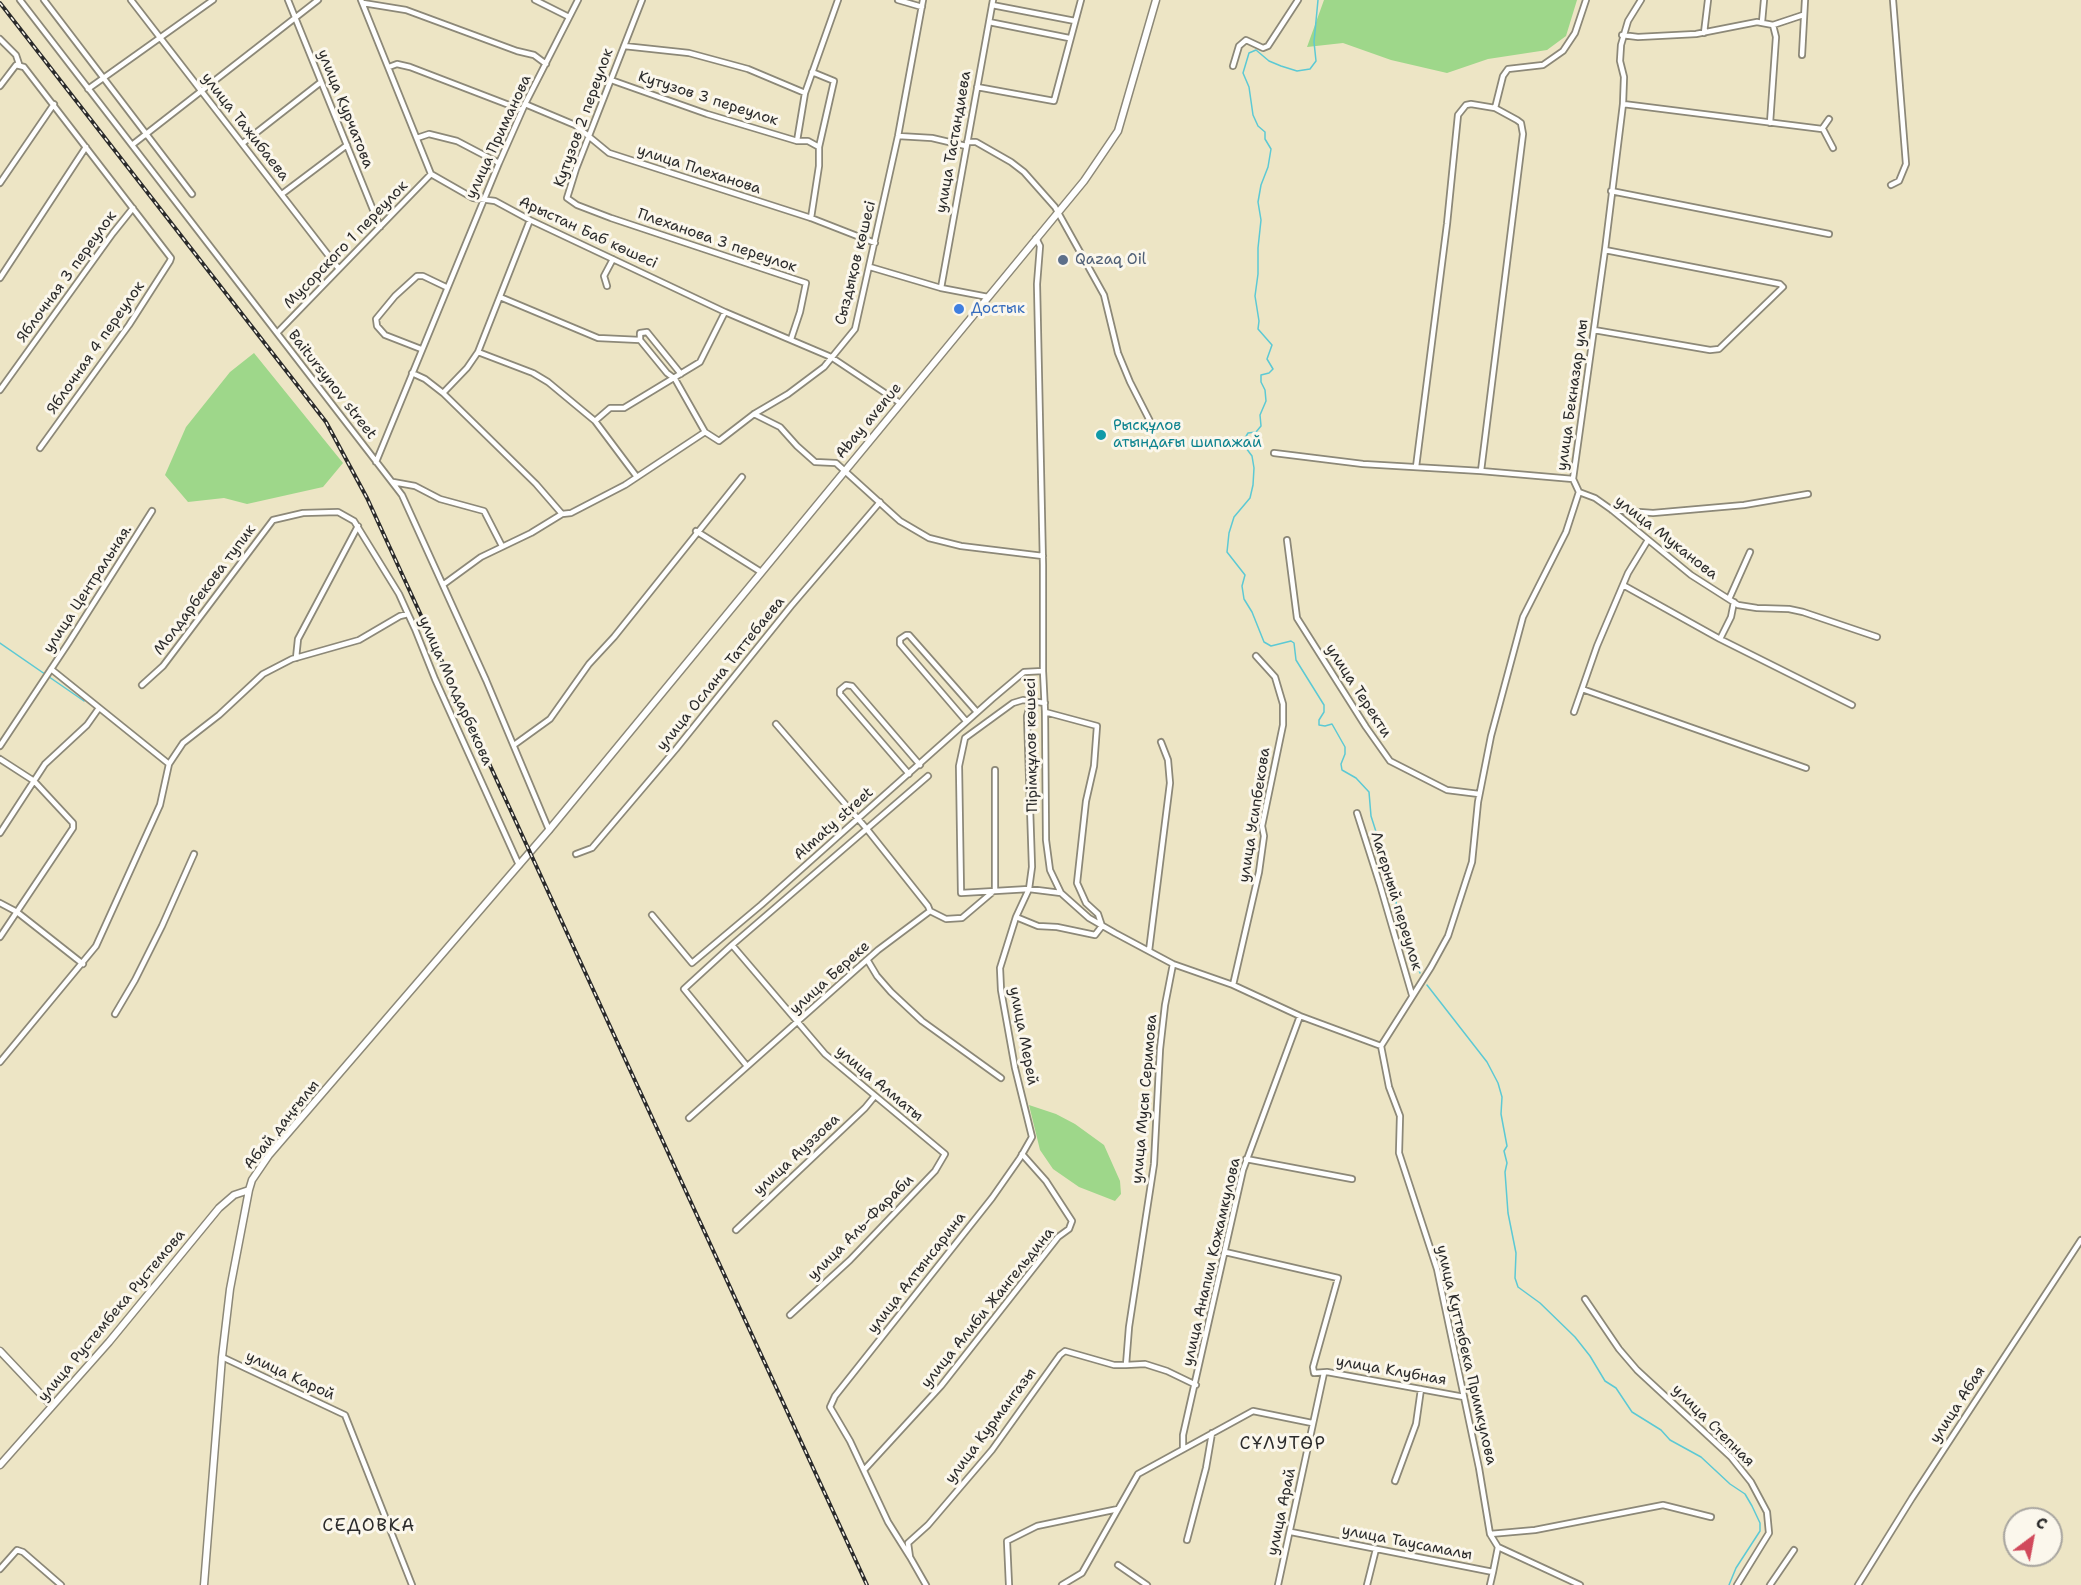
<!DOCTYPE html>
<meta charset="utf-8">
<style>
body{margin:0}
#map{position:relative;width:2081px;height:1585px;overflow:hidden;background:#ede5c5;font-family:"Shantell Sans",sans-serif}
canvas{display:block}
.north{position:absolute;left:2003px;top:1507px;width:60px;height:60px;box-sizing:border-box;background:#fbf7ec;border:2px solid #a8a59f;border-radius:50%;rotate:32deg;font-size:16px;font-weight:700;line-height:24px;text-align:center;color:#2b2b2b}
.north::after{content:'';display:block;margin:auto;width:21px;height:27px;background:#d1495b;clip-path:polygon(50% 0,100% 100%,50% 72%,0 100%)}
</style>
<div id="map">
<canvas width="2081" height="1585"></canvas>
<div class="north">С</div>
</div>
<script>
const ctx = document.querySelector('canvas').getContext('2d');
ctx.lineJoin = 'round';
function paint(path, color) { ctx.fillStyle = color; ctx.fill(path, 'evenodd'); }
const poly = rows => new Path2D(rows.map(r => 'M' + r).join(''));
function stroke(path, color, width, dash) { ctx.strokeStyle = color; ctx.lineWidth = width; ctx.lineCap = dash ? 'butt' : 'round'; ctx.setLineDash(dash || []); ctx.stroke(path); }
function label(font, color, halo, rows, align = 'center') {
  ctx.font = font + ' "Shantell Sans",sans-serif'; ctx.lineWidth = 6; ctx.setLineDash([]); ctx.textBaseline = 'middle'; ctx.strokeStyle = halo; ctx.fillStyle = color; for (const [text, x, y, turn = 0] of rows) {
    ctx.save(); ctx.translate(x, y); ctx.rotate((+turn || 0) * Math.PI / 180); ctx.textAlign = isNaN(turn) ? turn : align; if (halo) ctx.strokeText(text, 0, 0); ctx.fillText(text, 0, 0); ctx.restore();
  }
}
paint(poly([
 [1324,0,1577,0,1566,36,1547,50,1488,59,1447,73,1391,60,1343,43,1307,47],
 [254,353,343,463,323,487,247,504,224,498,188,502,165,475,186,427,230,372],
 [1029,1105,1056,1114,1075,1124,1104,1145,1120,1181,1121,1194,1115,1201,1079,1187,1053,1169,1040,1150]
]), '#9ed78a');
stroke(poly([
 [1318,0,1314,42,1316,61,1310,69,1297,71,1281,66,1269,61,1256,50,1249,53,1243,73,1249,87,1253,115,1258,126,1265,132,1265,139,1271,149,1268,167,1261,185,1258,202,1261,220,1258,248,1258,274,1255,296,1259,321,1258,329,1272,345,1267,359,1273,369,1269,373,1261,375,1261,382,1265,390,1266,401,1260,415,1261,426,1256,432,1248,433,1245,438,1246,448,1252,456,1254,468,1253,485,1250,498,1234,517,1229,533,1227,552,1245,575,1242,586,1244,599,1252,612,1264,642,1271,646,1291,641,1294,643,1296,660,1324,705,1324,712,1319,720,1319,725,1325,726,1332,724,1345,747,1345,754,1341,764,1342,770,1356,778,1369,792,1371,816,1393,885,1398,913,1420,973],
 [0,643,84,701],
 [1427,985,1487,1062,1498,1083,1502,1097,1501,1114,1507,1146,1504,1151,1507,1163,1505,1172,1508,1213,1516,1253,1515,1278,1518,1287,1540,1303,1575,1337,1590,1356,1605,1381,1616,1388,1632,1412,1661,1430,1670,1440,1701,1457,1730,1484,1745,1494,1752,1506,1760,1523,1760,1531,1736,1568,1729,1585]
]), '#5cc9d4', 1.5);
const minor = poly([
 [20,0,402,495,486,680,549,830],
 [44,0,192,194],
 [131,0,339,269],
 [288,0,380,227],
 [361,0,431,174,473,198,495,201,530,220,725,312,831,357,900,403],
 [535,0,569,17],
 [642,0,576,169,567,198,577,205,611,218,806,283,800,312,791,339],
 [898,0,922,7],
 [363,3,406,10,517,51,534,55,546,64],
 [992,5,1075,21],
 [989,22,1069,38],
 [1762,22,1764,0],
 [1704,33,1708,0],
 [1622,35,1638,37,1696,34,1757,22,1773,25,1803,15],
 [0,39,16,55,19,64],
 [624,46,689,53,748,69,805,93],
 [1802,55,1805,0],
 [1233,66,1239,46,1246,40,1263,48,1268,46,1298,0],
 [389,67,397,64,410,67,522,110],
 [611,80,707,114,797,141,808,141,819,147],
 [0,86,16,65,24,67,171,258,170,261,129,325,40,448],
 [977,87,1054,101,1081,0],
 [88,89,213,0],
 [525,104,575,125,609,153,811,218,875,243],
 [1623,104,1822,129,1829,119],
 [1770,123,1776,37,1773,25],
 [1823,129,1833,148],
 [898,136,932,138,966,146],
 [417,138,429,134,457,141,499,163],
 [797,141,805,93,838,0],
 [967,142,976,142,1011,162,1024,172,1055,207,1104,295,1118,353,1130,382,1153,427],
 [243,143,321,82],
 [132,145,318,0],
 [0,183,54,104],
 [1891,185,1899,181,1906,164,1893,0],
 [1611,191,1829,234],
 [282,194,347,145],
 [811,218,819,166,819,147,834,81,812,72],
 [1036,238,1040,246,1037,284,1043,565,1043,671,1045,712,1046,840,1050,870,1061,893,1089,918,1115,933,1173,964,1233,985,1300,1016,1381,1046],
 [870,267,941,288,988,297],
 [0,278,86,147],
 [607,286,604,276,613,259],
 [941,288,993,0],
 [500,297,598,338,640,340],
 [1594,330,1710,350,1719,349,1783,287,1780,284,1605,250],
 [277,333,431,174],
 [421,349,385,335,377,326,376,319,395,296,417,276,423,276,446,287],
 [478,352,533,373,548,382,595,421,637,477],
 [412,373,425,379,443,393,536,484,562,514],
 [681,374,647,332,640,333,640,340,667,373,675,379,705,432],
 [0,390,113,233,133,208],
 [443,393,467,368,478,352,530,220],
 [754,414,780,427,797,446,815,462,836,463,900,521,929,538,961,546,1043,556],
 [595,421,610,408,624,408,700,362,725,312],
 [1274,453,1363,464,1481,471,1573,479],
 [376,462,499,163,525,104,578,0],
 [1416,467,1447,224,1458,115,1466,105,1471,104,1495,108,1503,76,1508,69,1543,65,1563,51,1575,33,1586,0],
 [1481,471,1523,134,1521,123,1517,120,1495,108],
 [393,482,415,486,440,499,484,511,502,546],
 [1579,492,1595,498,1612,510,1691,575,1738,605,1757,608,1789,609,1803,612,1877,637],
 [1612,510,1653,513,1744,505,1808,494],
 [696,531,761,572],
 [1287,540,1297,618,1366,727,1390,761,1447,790,1479,794],
 [444,584,481,557,531,533,562,514,571,513,625,485,705,432,719,441,754,414,788,394,824,367,855,329,898,136,923,0],
 [1623,585,1720,639,1852,705],
 [1729,599,1750,552],
 [1720,639,1731,617,1734,602],
 [296,658,298,639,358,526],
 [51,669,169,764],
 [142,685,163,666,273,520,303,513,338,512,354,521,399,594,408,614],
 [1582,689,1806,768],
 [1045,703,1023,700,1013,703,965,738,959,766,961,893,1029,889,1061,893],
 [1574,712,1597,646,1628,573,1648,540],
 [966,721,900,644,900,639,906,635,909,635,977,712],
 [776,724,866,828,928,906,930,911],
 [514,745,550,719,589,664,614,637,742,477],
 [0,746,69,642,152,511],
 [0,759,34,781,73,823,73,828,0,937],
 [909,774,840,694,840,690,846,685,852,686,920,765],
 [1357,813,1380,885,1412,995],
 [0,833,45,764,87,725,99,708],
 [576,854,592,848,676,749,791,606,880,502],
 [0,903,17,912,83,964],
 [930,911,946,919,962,918,995,890,995,770],
 [652,915,692,963,761,905,992,699,1024,672,1043,671],
 [1016,917,1038,926,1057,927,1095,935,1102,926,1098,914,1086,903,1077,883,1086,801,1094,766,1097,726,1045,712],
 [732,945,825,1054,945,1154,935,1171,850,1260,790,1315],
 [1149,951,1170,783,1168,760,1161,742],
 [868,961,877,976,891,992,922,1021,1001,1078],
 [1233,985,1259,872,1264,836,1262,826,1283,725,1283,704,1275,677,1256,656],
 [115,1014,135,980,162,926,194,854],
 [1381,1046,1431,967,1448,936,1472,862,1478,802,1491,736,1523,617,1566,532,1579,492,1573,479,1605,250,1623,104,1624,77,1620,61,1621,45,1628,21,1641,0],
 [1381,1046,1389,1087,1400,1116,1399,1153,1437,1269,1479,1468,1490,1534,1498,1547,1580,1585],
 [0,1062,96,946,160,805,169,764,183,743,219,715,263,674,292,659,359,640,400,616,408,614,415,629,435,679,519,865],
 [747,1066,684,989,732,945,928,776],
 [689,1118,878,950,930,911],
 [1246,1159,1352,1179],
 [736,1230,865,1108,874,1097],
 [1225,1252,1338,1278,1313,1367,1314,1373,1327,1372,1464,1397],
 [1585,1299,1619,1349,1637,1370,1731,1457,1751,1482,1767,1512,1769,1533,1737,1585],
 [222,1357,345,1415,412,1585],
 [1126,1365,1145,1364,1167,1371,1196,1385],
 [1183,1448,1183,1435,1243,1170,1300,1016],
 [864,1470,941,1386,1058,1237,1069,1229,1072,1221,1046,1181,1022,1154],
 [1395,1481,1416,1424,1421,1389],
 [1291,1532,1493,1572,1498,1547],
 [1490,1534,1535,1530,1663,1505,1711,1517],
 [1187,1540,1206,1468,1212,1433],
 [910,1557,888,1522,850,1441,830,1407,835,1396,992,1198,1020,1158,1032,1137,1015,1068,1001,990,1000,968,1016,917,1029,889,1032,867,1027,716,1031,702],
 [1118,1565,1147,1585],
 [0,1569,17,1550,23,1552,61,1585],
 [926,1585,910,1557,908,1543,928,1525,992,1450,1060,1355,1065,1351,1114,1365,1126,1365,1129,1327,1154,1164,1160,1049,1165,1005,1173,964],
 [1009,1585,1007,1541,1037,1526,1118,1509],
 [1062,1585,1082,1573,1138,1474,1253,1411,1312,1423],
 [1278,1585,1324,1373],
 [1367,1585,1376,1549],
 [1490,1585,1493,1572],
 [1770,1585,1794,1550],
 [1858,1585,1912,1498,2081,1240]
]);
const tertiary = poly([
 [0,1351,52,1406],
 [0,1465,109,1342,219,1208,234,1195,249,1190],
 [204,1585,222,1357,230,1289,249,1190,252,1180,269,1155,549,830,1084,181,1118,131,1156,0]
]);
stroke(minor, '#8c8878', 8);
stroke(tertiary, '#8c8878', 9);
stroke(minor, '#fff', 4.5);
stroke(tertiary, '#fff', 6);
const rail = poly([
 [0,3,326,422,367,498,867,1585]
]);
stroke(rail, '#2b2b2b', 4);
stroke(rail, '#fbf7ec', 1.5, [4.5]);
for (const [x, y, r, color] of [
 [1063,260,6,"#5c6f8a"],
 [959,309,6,"#3f7fe0"],
 [1101,435,6,"#0f9aa8"]
]) { const dot = new Path2D(); dot.arc(x, y, r, 0, 2 * Math.PI); ctx.fillStyle = color; ctx.fill(dot); stroke(dot, '#fbf7ec', 2); }
label('15px', '#2b2b2b', '#fbf7ec', [
 ["Кутузов 3 переулок",708,99,18],
 ["улица Курчатова",345,109,68],
 ["Кутузов 2 переулок",584,118,-70],
 ["улица Тажибаева",245,127,52],
 ["улица Приманова",499,137,-65],
 ["улица Тастандиева",954,142,-80],
 ["улица Плеханова",699,170,18],
 ["Арыстан Баб көшесі",588,233,25],
 ["Плеханова 3 переулок",717,241,19],
 ["Мусорского 1 переулок",346,245,-46],
 ["Сыздықов көшесі",856,263,-76],
 ["Яблочная 3 переулок",67,277,-54],
 ["Яблочная 4 переулок",96,348,-55],
 ["Baitursynov street",332,385,52],
 ["улица Бекназар улы",1573,395,-82],
 ["Abay avenue",869,421,-50],
 ["улица Муканова",1666,538,38],
 ["улица Центральная.",88,589,-57],
 ["Молдарбекова тупик",205,590,-53],
 ["улица Ослана Таттебаева",721,674,-51],
 ["улица Молдарбекова",455,691,66],
 ["улица Теректи",1358,691,57],
 ["Пірімқұлов көшесі",1032,745,-91],
 ["улица Усипбекова",1255,815,-81],
 ["Almaty street",834,824,-42],
 ["Лагерный переулок",1396,901,73],
 ["улица Береке",830,978,-42],
 ["улица Мерей",1023,1036,79],
 ["улица Алматы",879,1084,40],
 ["улица Мусы Серимова",1145,1099,-85],
 ["Абай даңғылы",282,1125,-51],
 ["улица Ауэзова",797,1155,-43],
 ["улица Аль-Фараби",861,1228,-45],
 ["улица Анапии Кожамкулова",1212,1262,-77],
 ["улица Алтынсарина",917,1273,-52],
 ["улица Алиби Жангельдина",988,1308,-51],
 ["улица Рустембека Рустемова",112,1316,-50],
 ["улица Куттыбека Примкулова",1466,1355,77],
 ["улица Клубная",1391,1371,10],
 ["улица Карой",290,1376,25],
 ["улица Абая",1958,1405,-57],
 ["улица Курмангазы",991,1426,-53],
 ["улица Степная",1713,1426,45],
 ["улица Арай",1282,1512,-78],
 ["улица Таусамалы",1407,1543,11]
]);
label('15px', '#4e5e75', '#fbf7ec', [
 ["Qazaq Oil",1075,260]
], 'left');
label('15px', '#366cbe', '#fbf7ec', [
 ["Достык",971,309]
], 'left');
label('15px', '#0d838f', '#fbf7ec', [
 ["Рысқұлов",1113,426],
 ["атындағы шипажай",1113,443]
], 'left');
ctx.letterSpacing = '1.5px';
label('18px', '#2b2b2b', '#fbf7ec', [
 ["СҰЛУТӨР",1283,1444],
 ["СЕДОВКА",369,1526]
]);
ctx.letterSpacing = '0px';
</script>
